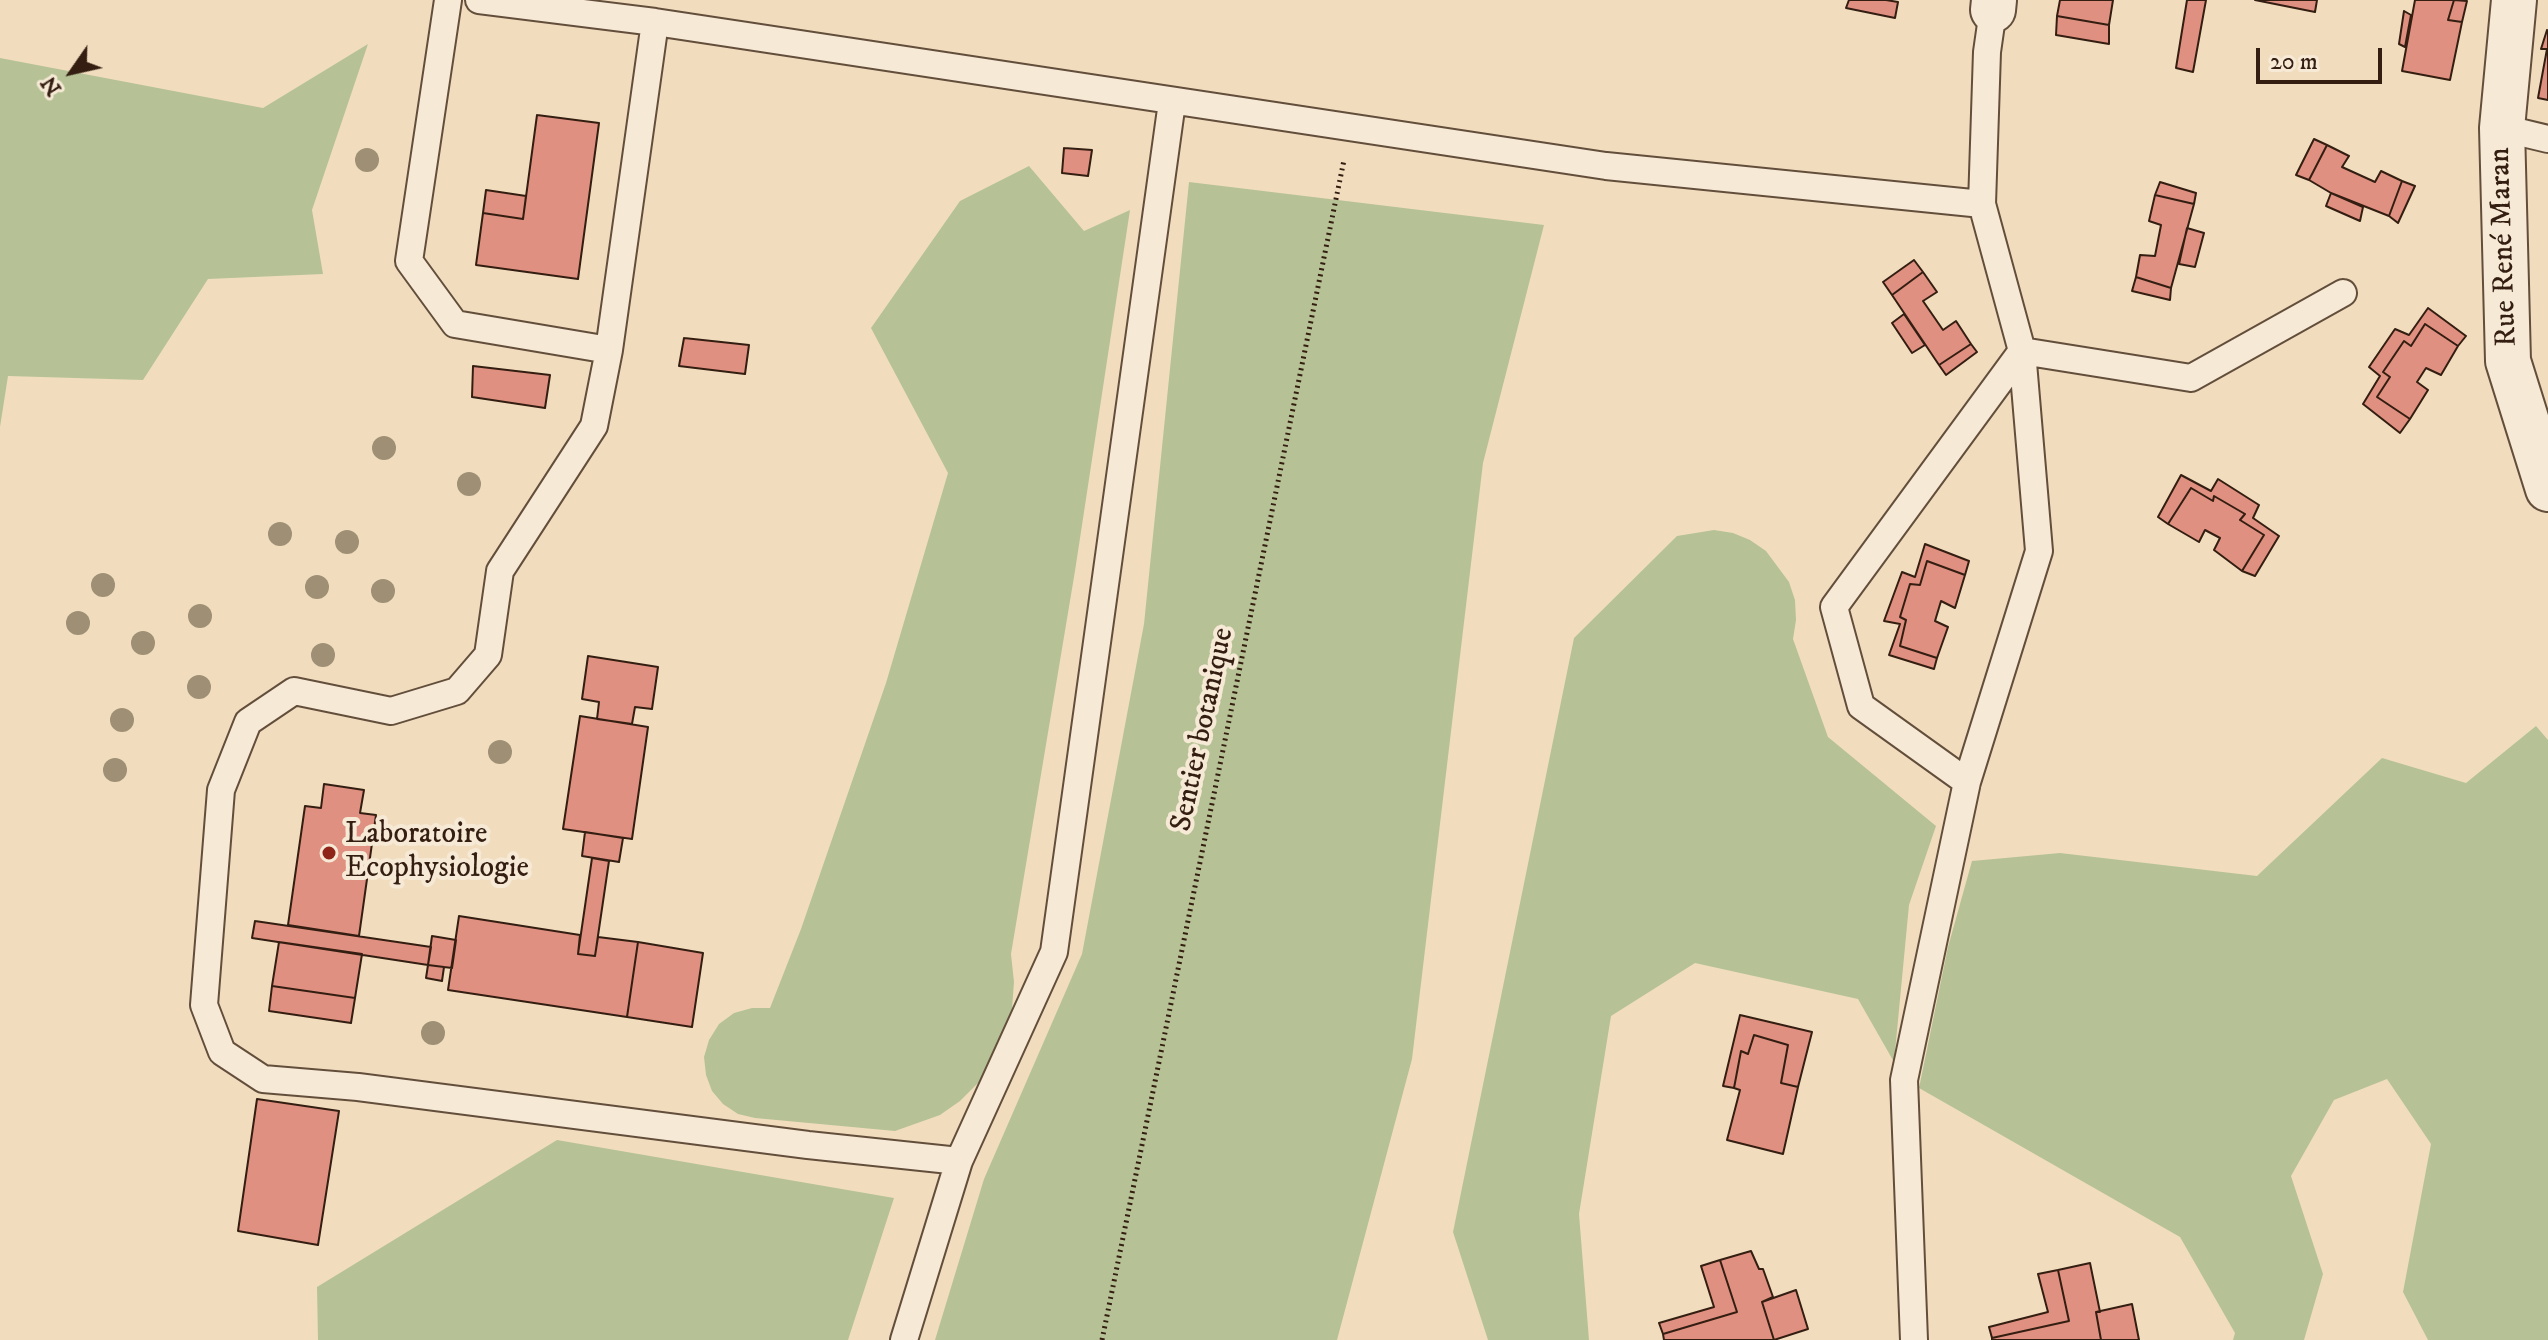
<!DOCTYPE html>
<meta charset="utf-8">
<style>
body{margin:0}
#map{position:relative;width:2548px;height:1340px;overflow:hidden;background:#f1ddbe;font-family:"IM FELL DW Pica",serif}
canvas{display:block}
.north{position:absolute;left:32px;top:32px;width:80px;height:80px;-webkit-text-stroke:6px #f6e9d5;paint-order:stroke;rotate:236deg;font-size:22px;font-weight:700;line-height:32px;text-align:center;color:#341e11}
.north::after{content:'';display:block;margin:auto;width:28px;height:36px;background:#341e11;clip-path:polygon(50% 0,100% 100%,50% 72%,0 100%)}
.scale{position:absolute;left:2256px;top:48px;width:126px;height:36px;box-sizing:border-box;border:4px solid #341e11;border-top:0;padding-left:10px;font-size:24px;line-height:28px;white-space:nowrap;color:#341e11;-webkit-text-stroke:6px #f6e9d5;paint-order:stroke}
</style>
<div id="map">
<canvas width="2548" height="1340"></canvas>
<div class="north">N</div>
<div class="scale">20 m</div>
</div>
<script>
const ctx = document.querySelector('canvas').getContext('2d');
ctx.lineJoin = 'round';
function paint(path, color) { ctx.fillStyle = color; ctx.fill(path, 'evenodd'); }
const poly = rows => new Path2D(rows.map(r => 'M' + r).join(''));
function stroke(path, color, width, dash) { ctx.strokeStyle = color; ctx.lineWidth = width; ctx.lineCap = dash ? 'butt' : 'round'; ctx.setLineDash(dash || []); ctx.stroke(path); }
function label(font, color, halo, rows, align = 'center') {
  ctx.font = font + ' "IM FELL DW Pica",serif'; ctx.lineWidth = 8; ctx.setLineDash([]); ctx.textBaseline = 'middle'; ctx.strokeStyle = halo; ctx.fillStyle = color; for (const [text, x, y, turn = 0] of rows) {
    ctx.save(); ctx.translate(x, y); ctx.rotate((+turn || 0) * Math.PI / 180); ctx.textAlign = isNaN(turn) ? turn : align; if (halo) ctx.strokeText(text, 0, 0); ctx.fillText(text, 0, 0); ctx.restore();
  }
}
paint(poly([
 [368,44,312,210,323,274,208,279,143,380,8,376,0,427,0,58,263,108],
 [1029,166,1084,231,1130,210,1075,571,1011,954,1014,982,1012,1009,1006,1035,995,1060,979,1082,960,1101,940,1115,895,1131,755,1118,738,1114,723,1104,712,1091,706,1075,704,1057,709,1040,719,1024,734,1013,752,1008,770,1008,801,929,886,683,948,473,871,328,960,201],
 [1189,182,1544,225,1483,463,1412,1059,1337,1340,935,1340,984,1179,1082,954,1144,624],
 [1714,530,1733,533,1750,540,1766,551,1789,582,1795,600,1796,620,1793,639,1828,737,1936,826,1909,905,1894,1062,1858,999,1695,963,1611,1016,1579,1214,1589,1340,1488,1340,1453,1232,1574,638,1677,536],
 [2536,726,2548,740,2548,1340,2428,1340,2403,1292,2431,1144,2387,1079,2334,1100,2291,1176,2323,1274,2304,1340,2233,1340,2235,1333,2180,1237,1919,1088,1948,947,1972,861,2060,853,2257,876,2382,758,2466,783],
 [557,1140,894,1198,848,1340,318,1340,317,1287]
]), '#b6c295');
const building = poly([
 [1849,0,1886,0,1898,2,1895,18,1846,8,1849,0],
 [2060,0,2113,0,2109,25,2057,16,2060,0],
 [2187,0,2206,0,2193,72,2176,68,2187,0],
 [2255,0,2317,0,2315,12,2255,0],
 [2415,0,2454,0,2448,20,2462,22,2450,80,2402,71,2415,0],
 [2454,0,2467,1,2462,22,2448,20,2454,0],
 [2404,11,2411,15,2405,47,2399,44,2404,11],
 [2057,16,2109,25,2109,44,2056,35,2057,16],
 [2547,30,2548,31,2548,100,2538,98,2547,49,2541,49,2547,30],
 [537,115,599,123,578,279,476,265,483,213,523,219,537,115],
 [2314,139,2327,145,2309,180,2296,175,2314,139],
 [2327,145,2349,156,2342,167,2375,182,2381,171,2402,181,2389,216,2331,193,2309,180,2327,145],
 [1064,148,1092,150,1088,176,1062,173,1064,148],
 [2402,181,2415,186,2398,223,2389,216,2402,181],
 [2160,182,2196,193,2194,204,2155,195,2160,182],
 [486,190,526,196,523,219,483,213,486,190],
 [2331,193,2363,207,2360,221,2326,206,2331,193],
 [2155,195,2194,204,2171,288,2136,277,2140,255,2155,256,2161,225,2149,221,2155,195],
 [2187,228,2204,233,2195,267,2179,264,2187,228],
 [1914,260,1923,272,1892,295,1883,282,1914,260],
 [1923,272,1937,292,1923,301,1943,330,1956,321,1971,344,1939,365,1892,295,1923,272],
 [2136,277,2171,288,2170,300,2132,291,2136,277],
 [2428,308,2466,336,2458,346,2425,324,2411,346,2404,341,2383,372,2390,377,2377,397,2410,419,2400,433,2363,404,2380,376,2369,367,2395,329,2409,335,2428,308],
 [1904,314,1925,345,1912,353,1892,323,1904,314],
 [2425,324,2458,346,2441,375,2426,368,2417,382,2428,390,2410,419,2377,397,2390,377,2383,372,2404,341,2411,346,2425,324],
 [684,338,749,345,745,374,679,366,684,338],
 [1971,344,1977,352,1946,375,1939,365,1971,344],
 [473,366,550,375,545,408,472,397,473,366],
 [2181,475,2211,491,2218,479,2259,505,2253,518,2279,536,2255,576,2242,571,2264,535,2240,520,2245,514,2214,496,2213,501,2191,488,2168,524,2158,517,2181,475],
 [2191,488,2213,501,2214,496,2245,514,2240,520,2264,535,2242,571,2214,550,2220,538,2205,530,2199,542,2168,524,2191,488],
 [1925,544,1969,561,1965,575,1927,561,1920,585,1910,584,1900,617,1906,620,1900,646,1937,658,1934,669,1889,655,1900,624,1884,621,1902,572,1915,577,1925,544],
 [1927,561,1965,575,1955,608,1941,601,1935,621,1948,627,1937,658,1900,646,1906,620,1900,617,1910,584,1920,585,1927,561],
 [588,656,658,667,652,709,635,707,632,724,597,719,599,702,582,699,588,656],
 [580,716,648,727,632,839,563,829,580,716],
 [324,784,364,790,360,813,376,815,359,936,288,925,305,806,321,808,324,784],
 [585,832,623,838,619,862,582,856,585,832],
 [592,858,609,861,595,956,578,954,592,858],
 [459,916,580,935,578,954,595,956,598,937,638,942,627,1017,448,990,459,916],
 [255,921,431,947,428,965,252,938,255,921],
 [432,936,456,940,452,968,428,965,432,936],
 [279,942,362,954,355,998,272,986,279,942],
 [638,942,703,953,692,1027,627,1017,638,942],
 [428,965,444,967,442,981,426,978,428,965],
 [272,986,355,998,351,1023,269,1011,272,986],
 [1740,1015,1812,1032,1798,1087,1781,1083,1788,1045,1754,1035,1748,1054,1741,1051,1734,1088,1723,1086,1740,1015],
 [1754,1035,1788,1045,1781,1083,1798,1087,1783,1154,1727,1140,1740,1090,1734,1088,1741,1051,1748,1054,1754,1035],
 [257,1099,339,1111,318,1245,238,1231,257,1099],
 [1751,1251,1759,1269,1763,1269,1773,1297,1762,1302,1774,1340,1664,1340,1663,1334,1737,1312,1720,1260,1751,1251],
 [1720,1260,1737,1312,1663,1334,1659,1323,1714,1307,1701,1266,1720,1260],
 [2090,1263,2100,1312,2096,1312,2101,1340,1992,1340,1992,1338,2069,1321,2058,1270,2090,1263],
 [2058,1270,2069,1321,1992,1338,1989,1327,2048,1312,2038,1274,2058,1270],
 [1796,1290,1808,1329,1774,1340,1762,1302,1796,1290],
 [2132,1304,2139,1340,2101,1340,2096,1312,2132,1304]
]);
paint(building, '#df9081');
stroke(building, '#341e11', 2);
const lane = poly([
 [448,0,409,261,455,324,609,350],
 [479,0,655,22,1606,166,1982,204,1987,52,1993,10],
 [655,22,609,350,594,426,500,571,488,655,457,691,391,711,294,691,248,722,221,790,204,1005,222,1052,263,1079,358,1087,808,1145,959,1161],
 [2502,128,2548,139],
 [1967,782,1861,706,1834,607,2022,351,2191,378,2343,293],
 [904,1340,959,1161,1054,952,1172,102],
 [1914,1340,1904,1080,1967,782,2039,551,2022,351,1982,204]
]);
const street = poly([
 [2514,0,2502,128,2508,361,2548,489],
 [1993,10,1994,0]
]);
stroke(lane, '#634e3c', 30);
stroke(street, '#634e3c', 48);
stroke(poly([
 [1102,1340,1344,160]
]), '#341e11', 5, [2, 4]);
stroke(lane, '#f6e9d5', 26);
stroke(street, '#f6e9d5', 44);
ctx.fillStyle = '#9e8f75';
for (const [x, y] of [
 [367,160],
 [384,448],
 [469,484],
 [280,534],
 [347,542],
 [103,585],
 [317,587],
 [383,591],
 [200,616],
 [78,623],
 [143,643],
 [323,655],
 [199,687],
 [122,720],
 [500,752],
 [115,770],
 [433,1033]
]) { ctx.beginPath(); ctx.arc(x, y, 12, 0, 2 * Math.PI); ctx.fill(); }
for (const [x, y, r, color] of [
 [329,853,8,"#8f2418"]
]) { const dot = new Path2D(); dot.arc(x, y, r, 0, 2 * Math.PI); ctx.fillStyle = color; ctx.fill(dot); stroke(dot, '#f6e9d5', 3); }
label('30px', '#341e11', '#f6e9d5', [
 ["Rue René Maran",2505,247,-92],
 ["Sentier botanique",1204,730,-78]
]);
label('30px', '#341e11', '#f6e9d5', [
 ["Laboratoire",345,836],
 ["Ecophysiologie",345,870]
], 'left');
</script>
